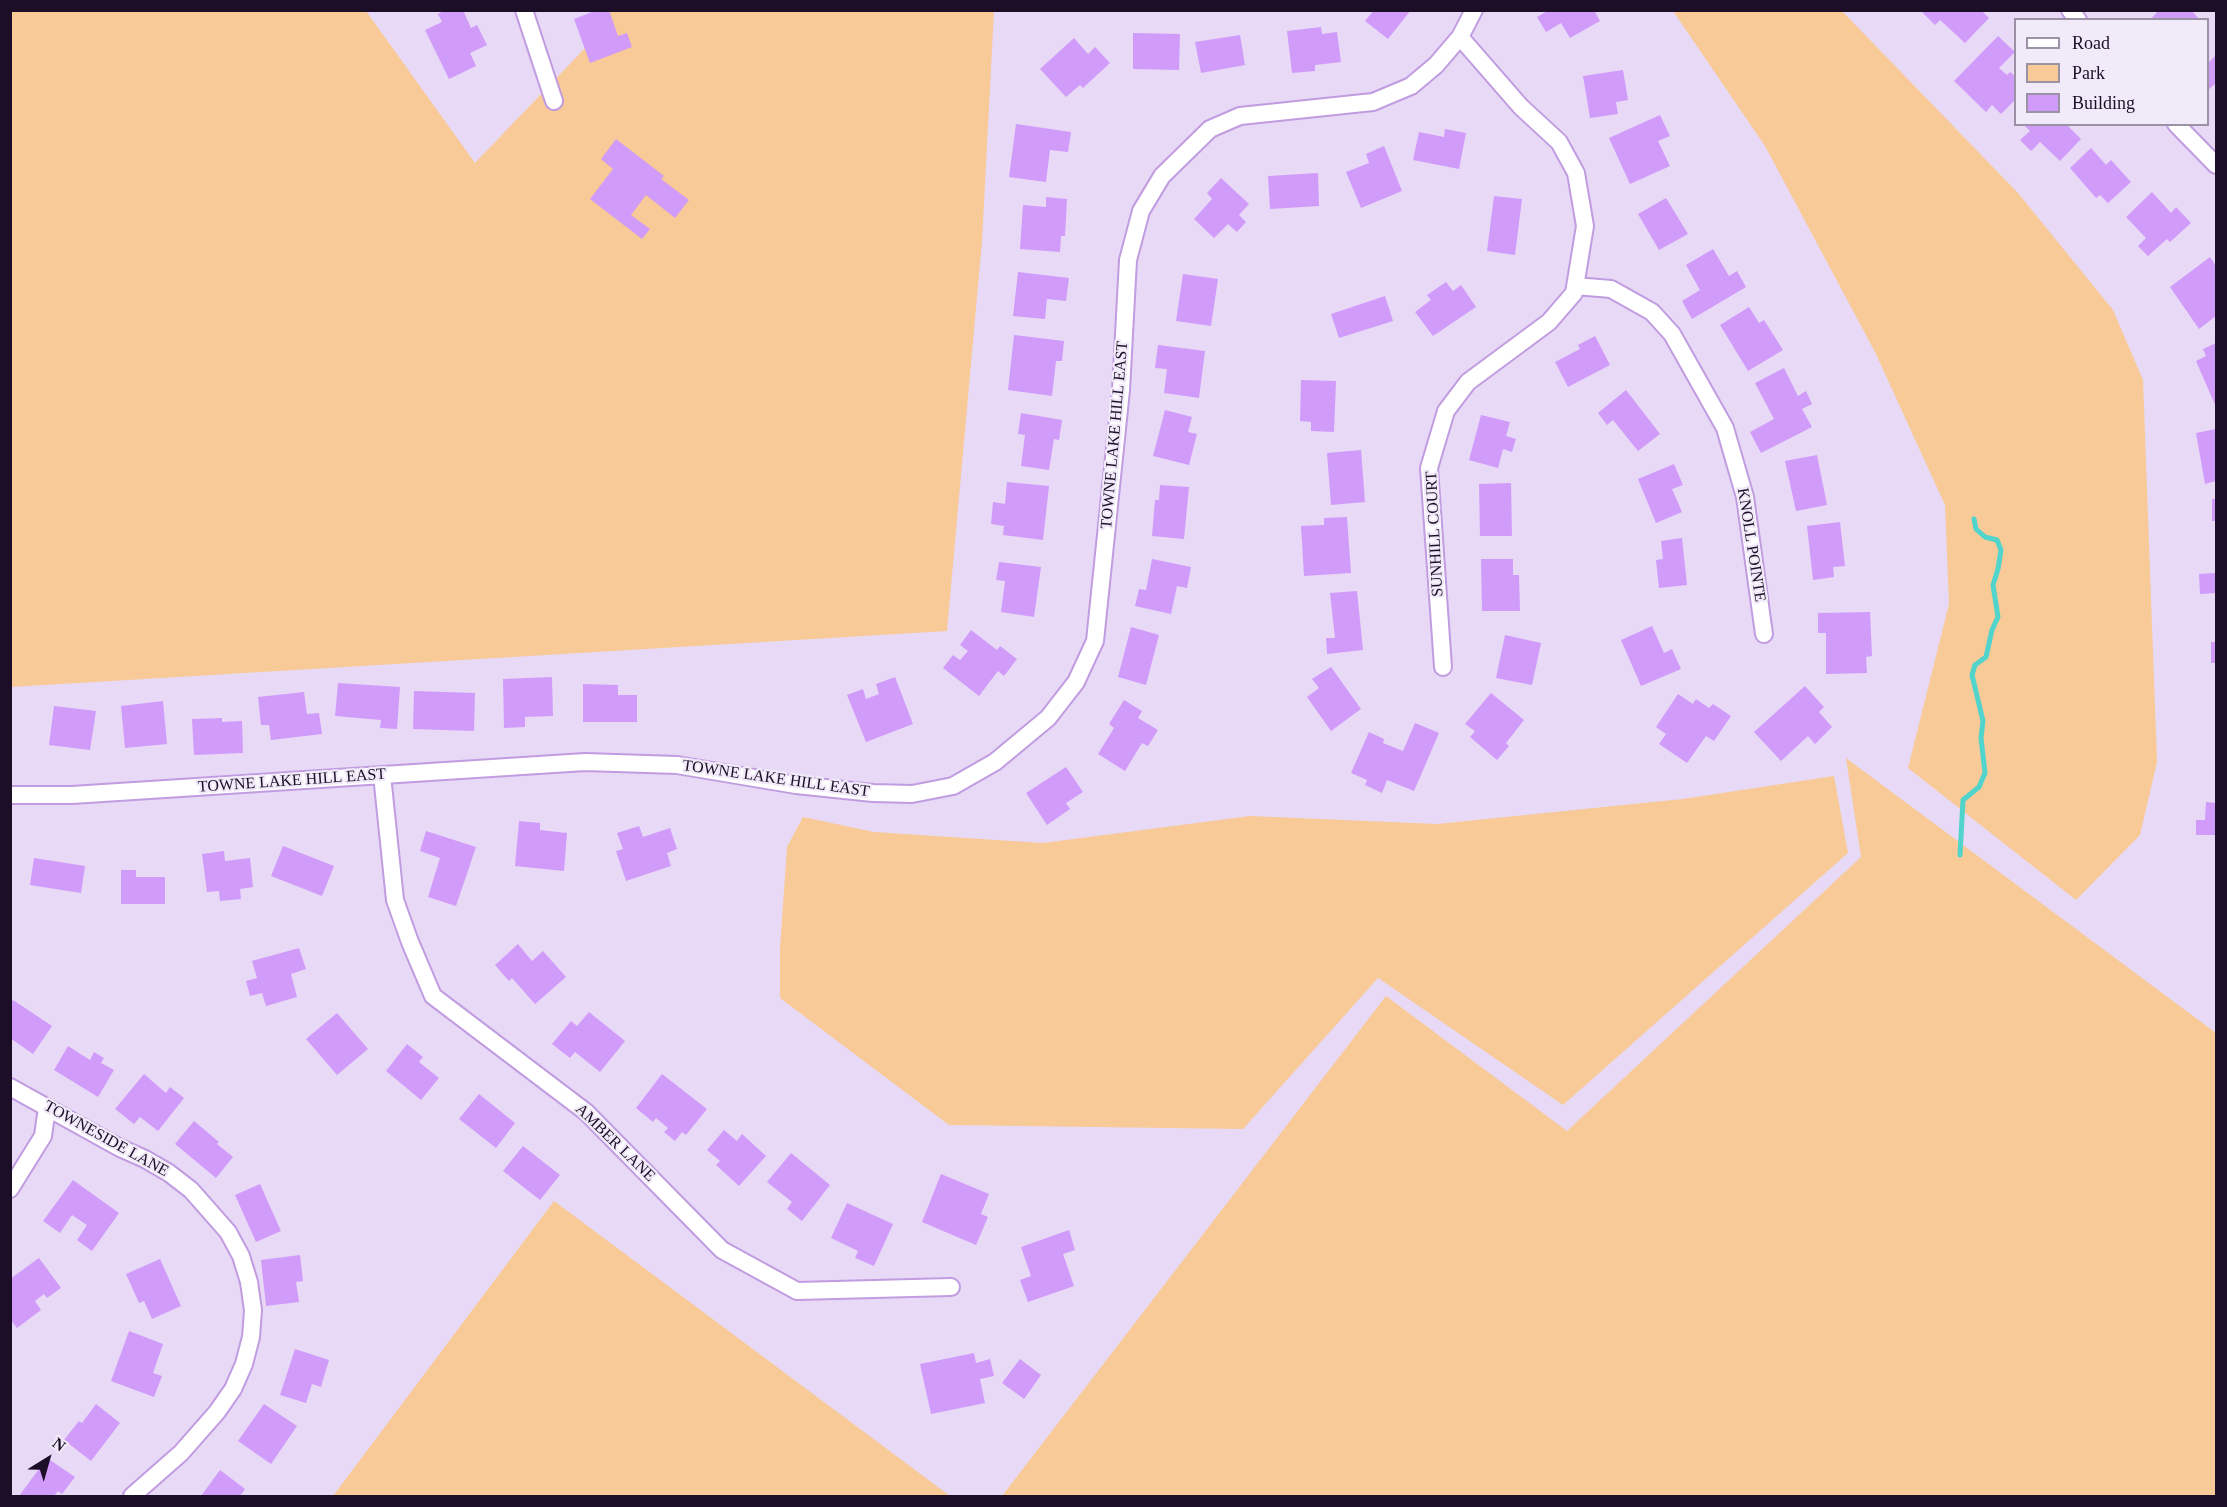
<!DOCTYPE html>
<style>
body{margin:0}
#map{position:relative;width:2227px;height:1507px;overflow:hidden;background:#e8d9f6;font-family:Georgia,serif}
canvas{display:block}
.frame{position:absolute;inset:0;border:12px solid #1d0e28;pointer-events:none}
.legend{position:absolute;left:2014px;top:18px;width:195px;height:108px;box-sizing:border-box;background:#f1eaf8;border:2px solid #9c92a5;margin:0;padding:8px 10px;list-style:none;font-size:18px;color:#1d0e28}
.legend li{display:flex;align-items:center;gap:12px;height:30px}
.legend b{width:30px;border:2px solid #9c92a5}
.north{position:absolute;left:18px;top:1429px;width:60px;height:60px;-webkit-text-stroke:4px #f1eaf8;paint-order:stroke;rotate:37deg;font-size:16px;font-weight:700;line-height:24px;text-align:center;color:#1d0e28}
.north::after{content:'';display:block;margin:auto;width:21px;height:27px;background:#1d0e28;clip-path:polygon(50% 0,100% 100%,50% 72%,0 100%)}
</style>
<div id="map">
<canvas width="2227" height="1507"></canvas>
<div class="frame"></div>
<ul class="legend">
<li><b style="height:8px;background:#fff"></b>Road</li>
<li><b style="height:16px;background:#f7ca97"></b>Park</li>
<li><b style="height:16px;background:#d19bfa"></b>Building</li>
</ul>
<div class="north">N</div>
</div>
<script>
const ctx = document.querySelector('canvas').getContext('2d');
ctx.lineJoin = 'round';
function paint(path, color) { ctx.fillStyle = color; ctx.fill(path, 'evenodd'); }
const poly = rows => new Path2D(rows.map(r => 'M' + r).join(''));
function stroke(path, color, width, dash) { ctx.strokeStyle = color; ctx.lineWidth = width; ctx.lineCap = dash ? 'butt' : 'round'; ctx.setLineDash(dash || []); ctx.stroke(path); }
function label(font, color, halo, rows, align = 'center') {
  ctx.font = font + ' Georgia,serif'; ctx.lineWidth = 4.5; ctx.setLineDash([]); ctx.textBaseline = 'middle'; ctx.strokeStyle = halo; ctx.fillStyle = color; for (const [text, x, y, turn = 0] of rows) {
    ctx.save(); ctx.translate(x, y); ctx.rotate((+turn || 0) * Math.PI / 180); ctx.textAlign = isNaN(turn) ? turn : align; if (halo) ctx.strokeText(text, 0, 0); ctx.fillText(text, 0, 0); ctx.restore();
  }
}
paint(poly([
 [11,11,366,11,475,163,610,22,610,11,994,11,982,241,947,631,11,687],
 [1673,11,1842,11,2018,193,2113,310,2143,380,2157,762,2140,835,2076,900,1908,768,1949,604,1945,505,1875,352,1765,146],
 [1846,758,2216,1033,2216,1496,1002,1496,1386,996,1567,1131,1861,857],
 [1834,776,1848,853,1563,1105,1378,978,1243,1129,949,1125,780,998,780,948,787,847,803,817,874,832,1043,843,1250,816,1437,824,1683,799],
 [554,1201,675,1291,950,1496,333,1496]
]), '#f7ca97');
stroke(poly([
 [1960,855,1963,800,1979,787,1985,773,1981,738,1983,721,1972,675,1975,665,1986,657,1992,630,1998,617,1993,585,1998,569,2001,550,1997,540,1985,537,1976,529,1974,519]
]), '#51d4cc', 5);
paint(poly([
 [445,10,463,10,471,28,477,25,487,45,470,53,476,66,449,79,425,30,442,22,438,14],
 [597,10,609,10,618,36,627,33,632,47,590,63,574,19],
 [1374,10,1411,10,1388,39,1365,21],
 [1549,10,1594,10,1600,21,1570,38,1561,23,1546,32,1537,17],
 [1923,10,1981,10,1989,18,1965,43,1940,20,1935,25,1922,12],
 [2159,10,2191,10,2200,20,2150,20],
 [1321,27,1322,34,1337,32,1341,62,1315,65,1315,71,1292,73,1287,31],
 [1133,33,1180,34,1179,70,1133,69],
 [1240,35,1245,65,1201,73,1195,42],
 [1998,36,2015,52,1999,68,2007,75,2010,72,2016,77,2016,99,2001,114,1992,105,1986,112,1954,81],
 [1074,38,1088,54,1095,47,1110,63,1083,88,1080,85,1066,97,1040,69],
 [2216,55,2216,86,2215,84,2208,90,2208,63],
 [1623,70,1628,100,1616,102,1618,114,1590,118,1583,76],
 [1660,115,1670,136,1658,141,1670,166,1630,184,1609,138],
 [1016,124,1071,132,1068,152,1050,150,1046,182,1009,177],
 [2023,124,2066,124,2081,139,2060,161,2040,142,2031,151,2020,140,2030,131],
 [1445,129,1466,133,1459,169,1413,160,1419,132,1444,137],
 [616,139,664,176,661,179,689,200,675,218,646,195,631,215,650,229,642,239,590,199,613,169,601,159],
 [1384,146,1402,191,1361,208,1346,172,1369,163,1366,154],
 [2091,148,2106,165,2111,160,2131,182,2108,203,2100,195,2096,198,2070,168],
 [1318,173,1319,206,1270,209,1268,176],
 [1221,178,1249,204,1239,215,1246,222,1237,232,1228,224,1214,238,1194,219,1212,199,1207,193],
 [2152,192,2171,213,2176,207,2191,223,2170,242,2167,239,2148,256,2138,246,2146,238,2126,217],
 [1494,196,1522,199,1515,255,1487,251],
 [1046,197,1067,199,1065,236,1061,236,1060,252,1020,249,1023,205,1046,207],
 [1666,198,1688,234,1659,250,1638,214],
 [1713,249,1729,276,1737,271,1746,287,1692,319,1682,301,1700,290,1686,265],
 [2210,257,2216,266,2216,316,2199,329,2170,287],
 [1018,272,1069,278,1066,301,1047,299,1045,319,1013,316],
 [1183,274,1218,279,1211,326,1176,321],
 [1446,282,1453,291,1461,285,1476,307,1433,336,1415,312,1431,300,1427,295],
 [1385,296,1393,321,1339,338,1331,314],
 [1749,307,1759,323,1764,320,1783,350,1748,371,1720,325],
 [1014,335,1064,341,1062,361,1056,361,1052,396,1008,390],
 [1595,336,1610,365,1568,387,1555,362,1580,349,1578,345],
 [2216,343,2216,407,2196,361,2206,356,2203,349],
 [1158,345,1205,351,1199,398,1164,393,1167,369,1155,368],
 [1784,368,1798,396,1806,391,1812,404,1802,409,1812,427,1761,453,1750,432,1774,419,1755,383],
 [1301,380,1336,381,1334,432,1311,431,1311,422,1300,421],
 [1626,390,1660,434,1638,451,1613,420,1607,425,1598,413],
 [1165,410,1192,417,1188,432,1197,434,1189,465,1153,456],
 [1021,413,1062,420,1059,440,1054,439,1049,470,1021,466,1025,435,1018,434],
 [1481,415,1510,422,1506,436,1516,439,1512,452,1503,449,1498,468,1469,460],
 [2216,429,2216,481,2205,484,2196,433],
 [1361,450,1365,502,1331,505,1327,453],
 [1817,455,1827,505,1796,511,1785,461],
 [1674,464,1683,485,1672,489,1682,512,1656,523,1638,479],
 [1007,482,1049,486,1043,540,1003,535,1004,526,991,524,993,502,1005,504],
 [1511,483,1512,536,1480,536,1479,484],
 [1160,485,1189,487,1184,539,1152,536,1155,500,1159,500],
 [2212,499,2216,499,2216,521,2212,521],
 [1347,517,1351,573,1304,576,1301,526,1324,525,1324,518],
 [1840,522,1845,566,1833,567,1834,577,1813,580,1807,526],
 [1682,538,1687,585,1659,588,1656,560,1663,559,1661,541],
 [1152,559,1191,567,1187,588,1177,586,1171,614,1135,606,1139,589,1146,590],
 [1481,559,1513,559,1513,575,1519,575,1520,611,1482,611],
 [999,562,1041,567,1034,617,1001,612,1005,581,996,580],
 [2216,573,2216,593,2200,594,2199,574],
 [1357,591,1363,650,1327,654,1326,638,1335,638,1330,593],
 [1870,612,1872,656,1866,657,1867,673,1826,674,1826,633,1818,633,1818,613],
 [1652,626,1664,653,1672,649,1681,669,1641,686,1621,640],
 [1131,627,1159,635,1146,685,1118,677],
 [971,630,997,650,1000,646,1017,659,1004,676,998,671,979,696,943,668,953,655,960,660,968,651,960,645],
 [1505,635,1541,643,1532,685,1496,678],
 [2211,642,2216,642,2216,663,2211,663],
 [1331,667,1361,709,1331,731,1307,697,1319,688,1312,679],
 [552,677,553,716,525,717,525,727,504,728,503,679],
 [895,677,913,724,866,742,847,695,863,689,866,699,879,694,876,684],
 [338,683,400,687,397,729,380,728,381,720,335,716],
 [583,684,618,685,618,695,637,695,637,722,583,722],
 [1805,686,1824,707,1819,712,1832,727,1815,744,1808,736,1781,761,1754,732],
 [414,691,475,693,474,731,413,729],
 [304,692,307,714,319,713,322,734,271,740,269,725,261,725,258,697],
 [1491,693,1524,720,1506,743,1509,746,1497,760,1470,737,1475,731,1465,724],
 [1678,694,1693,704,1696,699,1709,708,1713,704,1731,716,1714,741,1706,736,1687,763,1659,744,1666,734,1656,727],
 [1124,700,1142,711,1138,718,1158,730,1148,746,1142,743,1125,771,1098,754,1114,728,1109,724],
 [163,701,167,744,125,748,121,706],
 [54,706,96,711,90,750,49,745],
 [222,718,222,722,242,721,243,753,194,755,192,719],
 [1415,723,1439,733,1414,791,1387,780,1382,793,1365,785,1367,780,1351,773,1369,732,1384,739,1383,743,1403,751],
 [1066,767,1083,792,1066,803,1070,809,1047,825,1026,793],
 [2206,802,2216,803,2216,835,2196,835,2196,820,2205,820],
 [519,821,540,823,540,830,567,833,564,871,515,866],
 [639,826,643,837,670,828,677,849,667,853,671,866,626,881,616,851,623,849,617,833],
 [426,831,476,847,456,906,428,897,440,858,420,851],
 [283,846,334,866,322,896,271,876],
 [224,851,225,861,250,858,253,887,240,889,241,899,220,901,219,891,207,892,202,854],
 [34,858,85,866,81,893,30,885],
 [121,870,136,870,136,877,165,877,165,904,121,904],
 [518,944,532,961,543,951,566,977,535,1004,512,978,509,981,495,965],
 [299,948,306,969,291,974,297,997,266,1006,262,993,250,996,246,981,257,978,252,961],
 [13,1000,52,1026,33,1054,10,1038,10,1004],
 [589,1012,625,1041,600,1072,575,1052,570,1058,552,1044,571,1021,577,1026],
 [337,1013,368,1049,337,1075,306,1039],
 [407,1044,423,1057,419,1062,439,1078,421,1100,386,1071],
 [68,1046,90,1060,94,1052,104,1058,101,1063,114,1070,98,1097,54,1070],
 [144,1074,166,1093,170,1087,184,1098,158,1131,140,1117,134,1124,115,1109],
 [662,1074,707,1109,686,1135,682,1132,675,1141,664,1132,668,1128,656,1118,653,1122,636,1108],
 [479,1094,515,1123,496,1148,459,1119],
 [194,1121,219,1142,217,1144,233,1157,216,1178,175,1144],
 [724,1130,737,1141,742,1134,766,1156,739,1186,716,1165,720,1161,707,1150],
 [523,1146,560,1175,540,1200,503,1171],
 [791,1153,830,1185,802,1221,787,1209,792,1202,767,1182],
 [941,1174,989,1194,981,1214,988,1217,976,1245,922,1222],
 [73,1180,119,1213,92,1251,77,1240,87,1225,72,1215,60,1233,43,1221],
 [260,1184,281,1231,256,1242,235,1195],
 [847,1203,893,1224,874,1266,855,1258,858,1251,831,1238],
 [1069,1230,1075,1250,1063,1254,1074,1286,1028,1302,1020,1280,1031,1276,1021,1247],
 [300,1255,303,1281,296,1282,299,1302,266,1306,261,1260],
 [39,1258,61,1288,47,1298,44,1294,35,1301,41,1310,17,1328,10,1319,10,1279],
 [160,1259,181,1306,152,1319,144,1301,139,1303,126,1274],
 [129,1331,163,1344,153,1373,162,1376,154,1397,111,1381],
 [295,1349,329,1360,321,1387,312,1384,306,1403,280,1395],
 [974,1353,976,1363,990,1359,994,1376,980,1379,985,1403,931,1414,920,1364],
 [1020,1359,1041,1375,1024,1399,1002,1383],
 [96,1404,120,1423,91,1461,64,1440,79,1421,82,1423],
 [264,1404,297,1426,271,1464,238,1441],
 [47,1458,75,1477,62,1494,58,1491,54,1496,19,1496],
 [220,1470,245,1489,240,1496,201,1496]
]), '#d19bfa');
const minor = poly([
 [524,10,554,101],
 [2070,10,2078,20],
 [2176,124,2216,165],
 [1575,286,1611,289,1652,312,1672,334,1725,428,1745,497,1764,634],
 [1443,667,1429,468,1446,411,1468,382,1549,322,1574,293,1585,226,1576,173,1559,142,1521,107,1460,37],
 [382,775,395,900,410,942,433,996,586,1112,722,1250,797,1291,951,1287],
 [10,795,72,795,585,762,677,765,796,785,873,793,912,794,953,786,995,762,1048,718,1076,682,1095,641,1121,390,1128,260,1141,211,1162,176,1210,129,1240,116,1373,102,1411,86,1436,65,1460,37,1474,10],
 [10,1087,120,1148,145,1159,169,1173,191,1190,228,1232,241,1256,249,1282,253,1310,251,1337,244,1364,233,1389,217,1412,181,1453,132,1496],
 [10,1189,43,1136,47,1108]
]);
stroke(minor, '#c19ce0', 20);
stroke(minor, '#fff', 16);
label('16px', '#1d0e28', '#f1eaf8', [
 ["TOWNE LAKE HILL EAST",1115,435,-85],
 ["SUNHILL COURT",1435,534,-93],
 ["KNOLL POINTE",1751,545,81],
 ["TOWNE LAKE HILL EAST",776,779,8],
 ["TOWNE LAKE HILL EAST",292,781,-4],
 ["TOWNESIDE LANE",106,1139,29],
 ["AMBER LANE",615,1143,44]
]);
</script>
